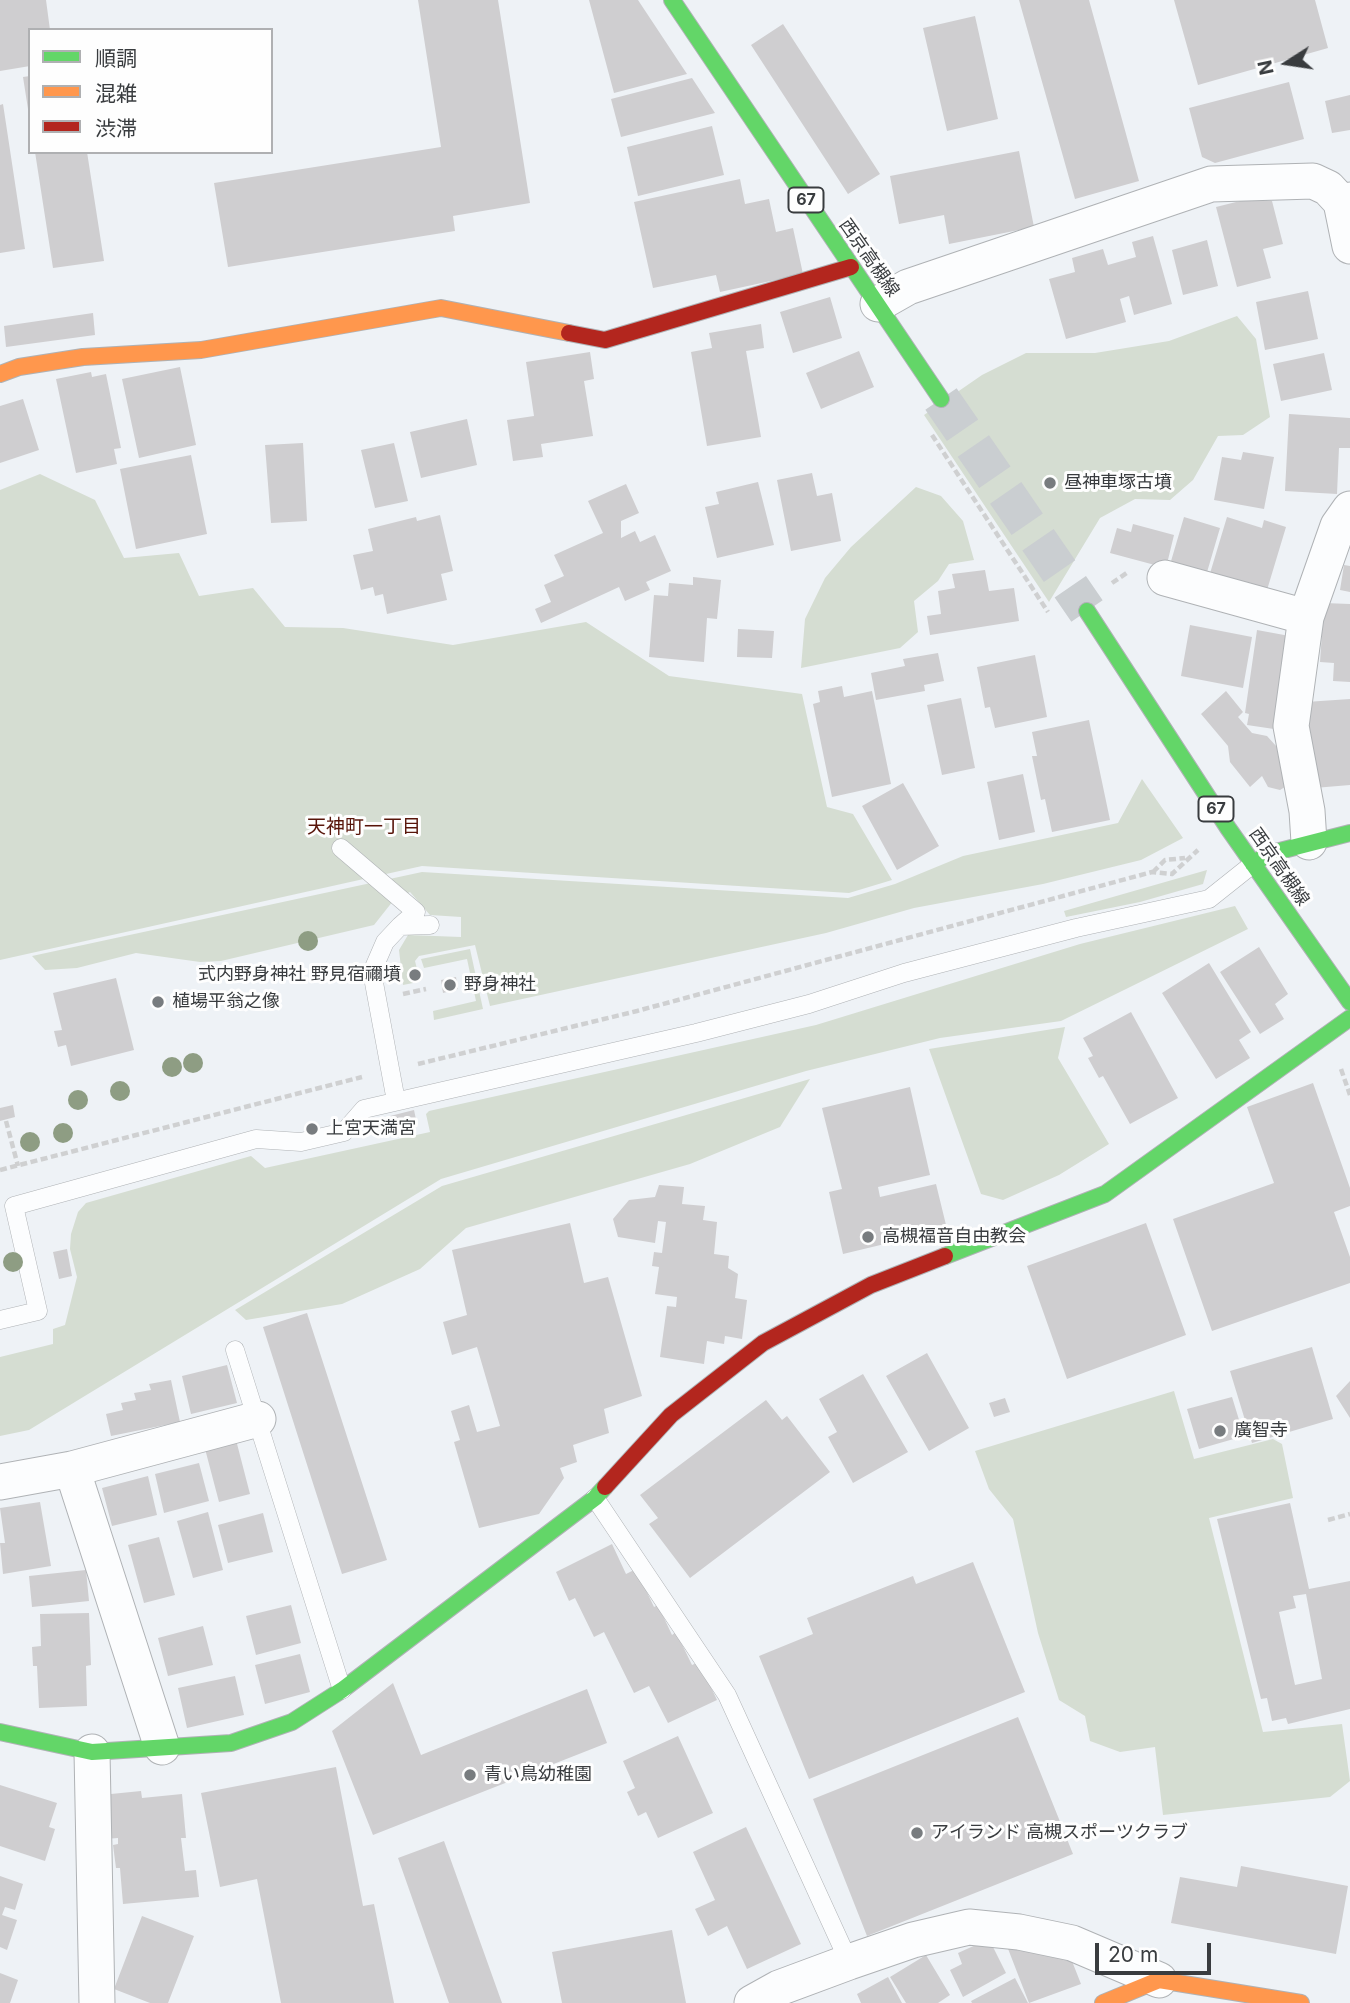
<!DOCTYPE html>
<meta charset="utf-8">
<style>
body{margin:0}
#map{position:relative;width:1350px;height:2003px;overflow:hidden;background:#eef2f6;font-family:Inter,"Noto Sans JP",sans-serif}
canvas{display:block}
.legend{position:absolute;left:28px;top:28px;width:245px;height:126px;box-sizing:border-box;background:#fefefe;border:2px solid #afb0b2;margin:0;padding:9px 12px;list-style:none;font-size:21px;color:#393c3f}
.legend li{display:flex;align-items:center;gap:14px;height:35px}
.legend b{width:35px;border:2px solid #afb0b2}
.north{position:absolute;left:1252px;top:28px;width:70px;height:70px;-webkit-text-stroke:5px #fefefe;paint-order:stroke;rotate:258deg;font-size:19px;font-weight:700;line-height:28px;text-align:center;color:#393c3f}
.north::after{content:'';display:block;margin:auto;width:24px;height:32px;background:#393c3f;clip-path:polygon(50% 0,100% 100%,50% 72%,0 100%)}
.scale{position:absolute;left:1095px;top:1943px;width:116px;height:32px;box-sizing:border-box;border:4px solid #393c3f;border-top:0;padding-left:9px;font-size:21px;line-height:24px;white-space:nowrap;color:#393c3f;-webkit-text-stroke:5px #fefefe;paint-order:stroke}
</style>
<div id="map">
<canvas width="1350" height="2003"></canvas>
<ul class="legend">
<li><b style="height:9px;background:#63d668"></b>順調</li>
<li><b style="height:9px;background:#ff974d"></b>混雑</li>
<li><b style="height:9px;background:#b3261e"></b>渋滞</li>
</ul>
<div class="north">N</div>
<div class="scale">20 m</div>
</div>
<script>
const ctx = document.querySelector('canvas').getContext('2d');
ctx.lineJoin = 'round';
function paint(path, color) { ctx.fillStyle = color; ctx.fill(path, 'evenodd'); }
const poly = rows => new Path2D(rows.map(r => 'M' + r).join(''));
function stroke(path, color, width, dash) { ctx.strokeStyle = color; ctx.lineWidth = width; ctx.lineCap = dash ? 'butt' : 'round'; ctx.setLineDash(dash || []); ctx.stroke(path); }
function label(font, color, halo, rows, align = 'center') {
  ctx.font = font + ' Inter,"Noto Sans JP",sans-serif'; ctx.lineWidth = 6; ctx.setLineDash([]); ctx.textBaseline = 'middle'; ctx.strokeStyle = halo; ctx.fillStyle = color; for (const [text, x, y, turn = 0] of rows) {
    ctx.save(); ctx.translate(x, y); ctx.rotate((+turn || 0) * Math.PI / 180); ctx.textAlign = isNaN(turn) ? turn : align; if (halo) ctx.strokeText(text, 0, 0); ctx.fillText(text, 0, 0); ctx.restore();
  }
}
paint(poly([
 [1237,316,1256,339,1270,417,1243,435,1218,436,1193,480,1170,500,1135,499,1100,518,1049,602,924,415,982,375,1026,353,1095,353,1169,341],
 [40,474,95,500,124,558,179,553,199,596,253,588,285,627,343,628,453,645,586,622,669,676,802,694,827,807,853,814,892,880,849,893,422,866,0,960,0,490],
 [916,487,941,496,963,521,974,560,949,564,938,581,914,601,918,632,900,648,801,668,805,619,825,578,851,547],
 [1142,779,1183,838,1141,860,1043,884,914,908,826,933,490,1006,475,945,419,956,415,961,417,969,412,976,413,983,403,985,399,950,408,935,461,937,461,917,430,915,410,892,393,901,374,925,221,961,200,962,136,953,77,968,45,970,32,956,422,872,848,898,895,884,963,856,1118,823],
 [1207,870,1203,884,1140,902,1066,917,1064,911],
 [1235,906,1248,929,1061,1021,940,1038,806,1071,441,1179,29,1430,0,1436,0,1357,53,1344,53,1329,65,1325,77,1277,70,1249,71,1234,78,1212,86,1203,251,1156,265,1168,430,1132,426,1114,429,1111,816,1025,1080,944],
 [470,949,483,1009,434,1020,433,1011,476,1001,467,959,424,968,421,959],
 [1065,1027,1058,1058,1109,1144,1059,1175,1003,1200,981,1194,929,1049],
 [810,1079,780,1127,690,1164,466,1228,420,1269,342,1304,246,1320,235,1310,442,1186],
 [1174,1391,1194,1459,1273,1439,1282,1444,1293,1498,1209,1518,1263,1732,1342,1724,1350,1781,1330,1797,1163,1815,1155,1747,1120,1752,1090,1741,1085,1716,1059,1700,1038,1633,1013,1519,989,1489,975,1451]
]), '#d5ddd2');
paint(poly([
 [0,0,46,0,50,30,30,30,30,66,0,71],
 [418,0,498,0,530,203,453,216,455,231,228,267,214,183,441,147],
 [589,0,638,0,687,74,614,93],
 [1019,0,1089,0,1139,181,1075,199],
 [1174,0,1315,0,1328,48,1198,85],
 [975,16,998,119,947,131,923,28],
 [783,24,880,174,848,194,751,45],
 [30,76,30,109,28,109,23,77],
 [692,78,715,113,621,137,611,99],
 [1289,82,1304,139,1215,163,1202,157,1189,108],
 [1350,95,1350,130,1332,133,1325,101],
 [3,104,25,249,0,253,0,105],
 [712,126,724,175,638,196,627,147],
 [1019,151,1034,227,949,244,944,215,899,224,890,176],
 [35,152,87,152,104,261,53,268],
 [740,179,745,204,769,199,776,232,793,228,803,274,720,292,716,275,653,288,634,202],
 [1248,199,1272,201,1283,244,1263,249,1271,278,1237,287,1216,207],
 [1153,236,1172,304,1134,315,1129,296,1120,299,1126,322,1066,339,1049,279,1075,272,1072,258,1103,249,1108,265,1136,257,1132,242],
 [1207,240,1218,286,1183,295,1172,250],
 [1308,291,1318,339,1265,350,1256,302],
 [830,297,842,338,793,353,780,312],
 [93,313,95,335,6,347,4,326],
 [761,324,764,348,746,351,761,437,707,446,691,352,712,348,709,333],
 [859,351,874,387,821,409,806,373],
 [590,352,594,379,584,381,593,436,541,444,543,457,513,461,507,420,534,416,526,362],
 [1324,353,1332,390,1281,401,1273,364],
 [180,367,196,445,139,458,122,379],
 [91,372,92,377,106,374,121,448,114,449,117,464,76,473,56,379],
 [23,399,39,450,0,463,0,406],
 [1289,414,1350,418,1350,448,1339,448,1337,494,1285,491],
 [467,419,477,465,421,478,410,432],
 [303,443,307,521,271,523,265,445],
 [394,443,408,501,375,508,361,450],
 [1243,452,1274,457,1264,509,1214,500,1222,457,1241,460],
 [191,455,207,534,136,549,120,469],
 [812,473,817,496,832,493,841,541,791,551,777,480],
 [758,482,774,545,717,558,705,507,719,504,716,492],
 [626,484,639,513,621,521,621,538,635,531,640,542,655,535,671,571,646,582,650,590,625,601,619,587,541,623,535,609,551,602,544,585,564,576,554,555,603,533,588,501],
 [440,515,453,571,441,574,447,600,387,614,383,594,375,596,373,587,361,590,353,555,373,551,368,529,416,517,417,521],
 [1184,517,1220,528,1205,579,1169,568],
 [1227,517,1262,528,1264,520,1286,527,1267,590,1208,580],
 [1133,524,1174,535,1166,568,1110,553,1117,528,1131,532],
 [1344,565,1350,566,1350,592,1340,590],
 [985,570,989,591,1014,588,1019,621,930,635,927,616,941,614,938,591,955,588,952,574],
 [693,577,721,580,717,619,707,618,704,662,649,657,654,595,668,596,669,583,693,585],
 [1324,603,1350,604,1350,682,1333,681,1334,663,1320,662],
 [1190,625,1252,637,1243,688,1181,676],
 [738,629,774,631,772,658,737,657],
 [1257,630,1295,637,1274,729,1247,725,1249,714,1245,713],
 [938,653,944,681,924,685,925,691,876,700,871,673,905,666,903,659],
 [1035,655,1047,717,995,728,990,707,985,708,977,667],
 [842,686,844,697,872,691,891,784,832,797,813,704,820,702,818,691],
 [1226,691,1243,712,1238,717,1252,733,1267,736,1286,757,1280,762,1286,765,1285,787,1280,790,1268,787,1262,776,1250,787,1230,762,1228,746,1201,714],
 [961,698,975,768,942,775,927,705],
 [1350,699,1350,785,1314,788,1306,702],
 [1089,720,1110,820,1052,832,1045,799,1041,800,1032,756,1037,756,1032,732],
 [1023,774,1035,832,999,840,987,782],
 [903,783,939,846,897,870,862,806],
 [1259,947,1288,994,1275,1004,1284,1019,1260,1034,1220,972],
 [1209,963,1251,1032,1239,1040,1250,1058,1216,1079,1162,993],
 [456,977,458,989,443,993,441,980],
 [116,978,134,1050,71,1066,66,1045,58,1047,54,1031,62,1030,53,993],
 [1131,1012,1178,1098,1130,1124,1103,1076,1099,1078,1088,1058,1093,1056,1083,1038],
 [1313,1083,1350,1188,1350,1206,1334,1212,1350,1257,1350,1283,1212,1331,1173,1219,1274,1183,1247,1107],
 [910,1087,930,1175,878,1187,880,1197,936,1184,947,1229,843,1254,829,1192,842,1189,822,1108],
 [13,1105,15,1117,0,1121,0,1108],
 [414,1110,417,1124,393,1130,390,1116],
 [659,1185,684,1187,682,1204,705,1206,703,1220,717,1222,714,1254,729,1256,728,1268,738,1274,735,1298,747,1300,742,1339,725,1336,724,1344,707,1341,704,1364,660,1357,667,1306,676,1307,677,1297,655,1294,659,1267,652,1266,654,1252,662,1253,666,1222,658,1221,655,1243,618,1237,613,1219,629,1200,655,1197],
 [570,1223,584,1283,608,1277,642,1396,604,1409,609,1433,573,1445,577,1462,560,1468,564,1478,539,1514,479,1528,454,1442,460,1440,451,1411,469,1405,477,1432,500,1426,477,1347,452,1355,443,1322,467,1315,452,1250],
 [1146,1223,1186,1335,1067,1379,1027,1266],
 [67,1249,72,1276,59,1279,53,1252],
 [307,1313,387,1560,342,1574,263,1327],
 [1312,1347,1333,1419,1252,1443,1230,1371],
 [927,1353,969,1428,929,1451,886,1376],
 [227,1365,237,1403,191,1414,182,1376],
 [863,1374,908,1452,853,1483,828,1437,837,1432,819,1399],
 [171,1380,180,1422,111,1436,106,1414,123,1410,121,1403,136,1400,134,1393,151,1390,149,1384],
 [1350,1381,1350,1418,1336,1396],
 [1232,1397,1244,1436,1199,1449,1187,1409],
 [1005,1398,1010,1412,994,1417,989,1403],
 [766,1400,782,1420,787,1416,830,1472,690,1578,649,1524,658,1518,640,1495],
 [235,1436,250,1494,219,1502,204,1445],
 [199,1463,209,1501,164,1513,155,1474],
 [148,1476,157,1515,112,1526,102,1488],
 [40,1502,51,1566,3,1574,0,1543,5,1543,0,1508],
 [1290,1503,1309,1589,1350,1581,1350,1709,1288,1724,1286,1718,1272,1721,1267,1698,1261,1699,1217,1519],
 [1306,1594,1322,1679,1295,1685,1279,1612,1296,1608,1293,1596],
 [208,1512,223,1570,193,1578,177,1521],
 [263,1513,273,1552,228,1563,218,1525],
 [159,1537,175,1595,144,1603,128,1545],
 [612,1544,626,1574,636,1569,654,1607,658,1605,672,1635,676,1632,692,1665,699,1662,717,1700,668,1723,649,1686,634,1693,604,1632,594,1637,575,1598,569,1601,556,1572],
 [973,1562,1025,1692,809,1779,759,1656,813,1634,807,1618,913,1576,916,1584],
 [86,1570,89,1601,32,1607,29,1576],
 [291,1605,301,1643,256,1655,246,1616],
 [89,1613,91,1665,86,1666,87,1706,39,1708,37,1666,33,1666,32,1647,41,1646,40,1614],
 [203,1626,213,1665,168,1676,158,1638],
 [300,1654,310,1692,265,1704,255,1665],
 [235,1676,244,1715,187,1728,178,1688],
 [393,1683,421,1755,587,1689,607,1743,373,1835,332,1731],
 [1018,1717,1073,1854,867,1936,813,1799],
 [678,1736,713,1813,658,1838,646,1812,638,1816,627,1792,635,1788,623,1761],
 [336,1767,363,1906,374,1904,394,2003,281,2003,257,1879,220,1887,201,1793],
 [0,1785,57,1803,49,1827,55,1829,45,1861,0,1846],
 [141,1791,142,1798,182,1794,186,1838,181,1838,185,1871,196,1870,199,1897,123,1904,120,1868,116,1868,113,1845,118,1844,118,1838,105,1839,101,1795],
 [746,1827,801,1944,747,1969,727,1926,708,1936,695,1909,715,1900,693,1852],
 [444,1841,502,2003,449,2003,398,1858],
 [1241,1866,1348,1886,1336,1954,1171,1923,1180,1877,1237,1887],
 [0,1876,23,1884,15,1910,5,1907,2,1915,17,1920,7,1950,0,1947],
 [142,1916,194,1936,168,2003,150,2003,114,1989],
 [672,1930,686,2003,562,2003,552,1952],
 [989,1939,1006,1973,963,1997,950,1970,962,1964,958,1953],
 [1005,1941,1070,1956,1081,1984,1029,2003],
 [926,1955,950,1995,938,2003,906,2003,890,1977],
 [0,1973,18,1980,10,2003,0,2003],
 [888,1977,902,2003,861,2003,857,1994],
 [1015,1978,1028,2003,972,2003,971,2001]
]), '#cfced0');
stroke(poly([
 [941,399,1087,611]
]), '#caced1', 38, [38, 19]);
const lane = poly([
 [341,848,416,912,400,926],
 [396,1101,372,972,385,942,400,926,430,925],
 [0,1320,38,1311,14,1206,256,1139,301,1142,344,1132,364,1109,696,1033,809,1004,904,973,1076,928,1209,899,1253,864],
 [235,1350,342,1690],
 [595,1498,727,1695,849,1962]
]);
const street = poly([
 [1341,202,1350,246],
 [878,304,908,287,1211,184,1313,181,1328,188,1341,202,1350,200],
 [1165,578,1306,617],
 [1309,842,1307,811,1291,726,1306,617,1338,526,1350,509],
 [0,1482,72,1469],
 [162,1747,72,1469,258,1419],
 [92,1752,97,2003],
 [752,2003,779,1988,849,1962,913,1940,969,1927,1019,1932,1072,1943,1159,1980]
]);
const fast = poly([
 [672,0,941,399],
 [1087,611,1228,828,1350,1002],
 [1253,864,1268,854,1350,833],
 [945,1256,1105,1194,1350,1018],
 [0,1732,92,1752,231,1743,292,1722,342,1690,595,1498,605,1487]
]);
const slow = poly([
 [0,374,19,367,83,357,201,350,441,308,569,333],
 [1103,2003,1159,1980,1301,2003]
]);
const jam = poly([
 [569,333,605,340,851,267],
 [605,1487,671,1415,763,1343,871,1285,945,1256]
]);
stroke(lane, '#afb2b5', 19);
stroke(street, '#afb2b5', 37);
stroke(fast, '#afb2b5', 18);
stroke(slow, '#afb2b5', 18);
stroke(jam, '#afb2b5', 18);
stroke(poly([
 [932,435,1048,612],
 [1112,583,1128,572],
 [1153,872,1165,860,1185,858],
 [403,994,426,989],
 [418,1064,637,1011,1152,872,1172,874,1198,850],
 [1341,1069,1350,1095],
 [6,1121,18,1166],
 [0,1170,362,1077],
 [1328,1520,1350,1514]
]), '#cfd0d1', 4.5, [7, 3.5]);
stroke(lane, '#fcfdfe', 18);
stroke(street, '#fcfdfe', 35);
stroke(fast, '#63d668', 16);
stroke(slow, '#ff974d', 16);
stroke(jam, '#b3261e', 16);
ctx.fillStyle = '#8e9d83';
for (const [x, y] of [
 [308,941],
 [193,1063],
 [172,1067],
 [120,1091],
 [78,1100],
 [63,1133],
 [30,1142],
 [13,1262]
]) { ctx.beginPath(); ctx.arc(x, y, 10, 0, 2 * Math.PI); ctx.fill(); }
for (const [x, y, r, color] of [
 [1050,483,7,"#787c7f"],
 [415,975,7,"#787c7f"],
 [450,985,7,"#787c7f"],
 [158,1002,7,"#787c7f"],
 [312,1129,7,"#787c7f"],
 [868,1237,7,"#787c7f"],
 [1220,1431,7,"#787c7f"],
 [470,1775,7,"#787c7f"],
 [917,1833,7,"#787c7f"]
]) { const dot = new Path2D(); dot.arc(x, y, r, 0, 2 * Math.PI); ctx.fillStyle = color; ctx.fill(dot); stroke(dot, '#fefefe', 2.5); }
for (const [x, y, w] of [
 [806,200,35],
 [1216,809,35]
]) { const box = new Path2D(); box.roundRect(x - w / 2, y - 12.5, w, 25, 5); ctx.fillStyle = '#fefefe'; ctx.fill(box); stroke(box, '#393c3f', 2); }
label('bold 16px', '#393c3f', null, [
 ["67",806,200],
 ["67",1216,809]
]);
label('18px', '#393c3f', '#fefefe', [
 ["西京高槻線",869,258,55],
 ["西京高槻線",1279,867,55]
]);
label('18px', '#393c3f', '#fefefe', [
 ["昼神車塚古墳",1064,483],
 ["式内野身神社 野見宿禰墳",401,975,"right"],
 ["野身神社",464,985],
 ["植場平翁之像",172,1002],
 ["上宮天満宮",326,1129],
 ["高槻福音自由教会",882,1237],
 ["廣智寺",1234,1431],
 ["青い鳥幼稚園",484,1775],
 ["アイランド 高槻スポーツクラブ",931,1833]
], 'left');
label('19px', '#58150a', '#fefefe', [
 ["天神町一丁目",364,827]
]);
</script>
